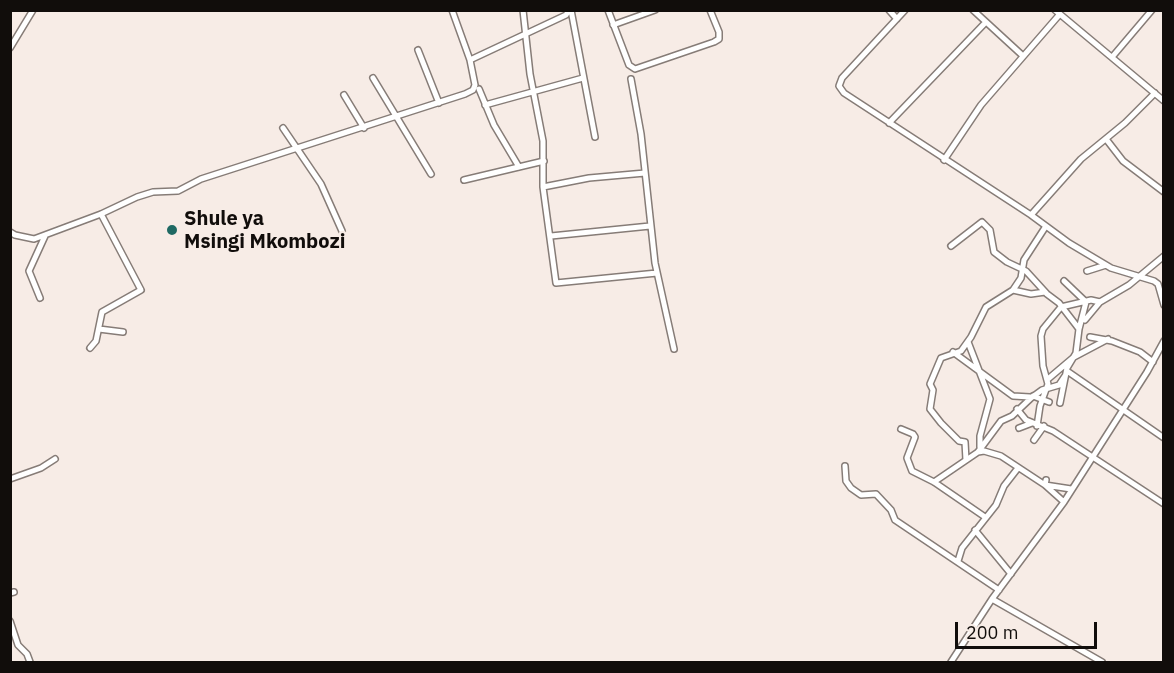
<!DOCTYPE html>
<style>
body{margin:0}
#map{position:relative;width:1174px;height:673px;overflow:hidden;background:#f7ece6;font-family:"IBM Plex Sans",sans-serif}
canvas{display:block}
.frame{position:absolute;inset:0;border:12px solid #110d0b;pointer-events:none}
.scale{position:absolute;left:955px;top:622px;width:142px;height:27px;box-sizing:border-box;border:3px solid #110d0b;border-top:0;padding-left:8px;font-size:18px;line-height:21px;white-space:nowrap;color:#110d0b;-webkit-text-stroke:4px #f7ece6;paint-order:stroke}
</style>
<div id="map">
<canvas width="1174" height="673"></canvas>
<div class="frame"></div>
<div class="scale">200 m</div>
</div>
<script>
const ctx = document.querySelector('canvas').getContext('2d');
ctx.lineJoin = 'round';
const poly = rows => new Path2D(rows.map(r => 'M' + r).join(''));
function stroke(path, color, width, dash) { ctx.strokeStyle = color; ctx.lineWidth = width; ctx.lineCap = dash ? 'butt' : 'round'; ctx.setLineDash(dash || []); ctx.stroke(path); }
function label(font, color, halo, rows, align = 'center') {
  ctx.font = font + ' "IBM Plex Sans",sans-serif'; ctx.lineWidth = 4.5; ctx.setLineDash([]); ctx.textBaseline = 'middle'; ctx.strokeStyle = halo; ctx.fillStyle = color; for (const [text, x, y, turn = 0] of rows) {
    ctx.save(); ctx.translate(x, y); ctx.rotate((+turn || 0) * Math.PI / 180); ctx.textAlign = isNaN(turn) ? turn : align; if (halo) ctx.strokeText(text, 0, 0); ctx.fillText(text, 0, 0); ctx.restore();
  }
}
const minor = poly([
 [452,10,470,60],
 [523,10,530,74,543,141,543,187,556,283,657,273],
 [571,10,595,137],
 [608,10,629,65,635,69,714,42,719,39,719,32,710,10],
 [889,10,897,19],
 [905,10,842,78,839,86,844,93,1031,215,1081,159,1125,123,1155,93],
 [973,10,1022,55],
 [1055,10,1164,101],
 [613,25,655,10],
 [10,48,33,10],
 [418,50,439,103],
 [1113,56,1152,10],
 [373,78,431,174],
 [631,79,641,134,655,263,674,349],
 [479,89,494,125,519,167],
 [344,95,364,128],
 [485,105,583,78],
 [889,123,985,23],
 [283,128,321,184,342,231],
 [1106,139,1123,161,1164,192],
 [944,160,981,105,1060,14],
 [464,180,544,161],
 [543,187,589,178,645,173],
 [1031,215,1069,243,1111,268,1154,281,1158,284,1164,305],
 [10,232,15,235,34,239,101,214,137,197,153,192,178,191,201,179,465,94,473,90,475,85,470,60,566,15,569,10],
 [551,236,650,226],
 [951,246,982,222,990,230,994,252,1007,262,1026,271,1047,294,1059,303,1076,325,1079,329,1076,353,1067,368,1060,403],
 [1087,271,1106,265],
 [1064,281,1086,302,1079,329],
 [1013,290,1031,294,1045,292],
 [40,298,29,271,45,236],
 [1085,320,1100,302],
 [99,329,123,332],
 [1090,337,1112,341,1140,352,1153,362],
 [968,342,990,399,980,436,980,447],
 [90,348,96,341,102,312,141,290,101,214],
 [953,352,1013,396,1030,397],
 [1067,371,1164,438],
 [1048,379,1074,357,1108,339],
 [1033,396,1049,402],
 [1017,409,1026,420,1053,431,1164,504],
 [1037,426,1040,406,1048,384,1043,366,1041,336,1043,329,1061,307,1091,300,1100,302,1129,285,1164,256],
 [1019,428,1032,423],
 [901,429,913,434,915,437,907,458,912,471,934,482,985,517],
 [1034,440,1044,426],
 [978,452,984,451,1001,456,1045,485,1071,489],
 [966,460,965,442,959,441,941,423,930,409,933,390,930,384,941,358,961,351,971,337,986,307,1013,290,1021,278,1024,260,1046,226],
 [845,466,846,481,851,488,861,495,876,494,891,510,895,520,999,590],
 [10,479,41,468,55,459],
 [1046,480,1045,485,1064,502],
 [934,482,978,452,1001,421,1012,416,1031,398,1042,390,1059,385,1065,376],
 [975,530,1011,574],
 [958,561,962,548,996,505,1004,486,1018,468],
 [10,593,14,592],
 [992,599,1102,662],
 [10,621,18,645,27,654,30,662],
 [951,662,992,599,1064,502,1147,372,1164,341]
]);
stroke(minor, '#867c77', 8);
stroke(minor, '#fff', 5);
for (const [x, y, r, color] of [
 [172,230,6,"#1f6963"]
]) { const dot = new Path2D(); dot.arc(x, y, r, 0, 2 * Math.PI); ctx.fillStyle = color; ctx.fill(dot); stroke(dot, '#f7ece6', 2); }
label('bold 20px', '#110d0b', '#f7ece6', [
 ["Shule ya",184,219],
 ["Msingi Mkombozi",184,242]
], 'left');
</script>
